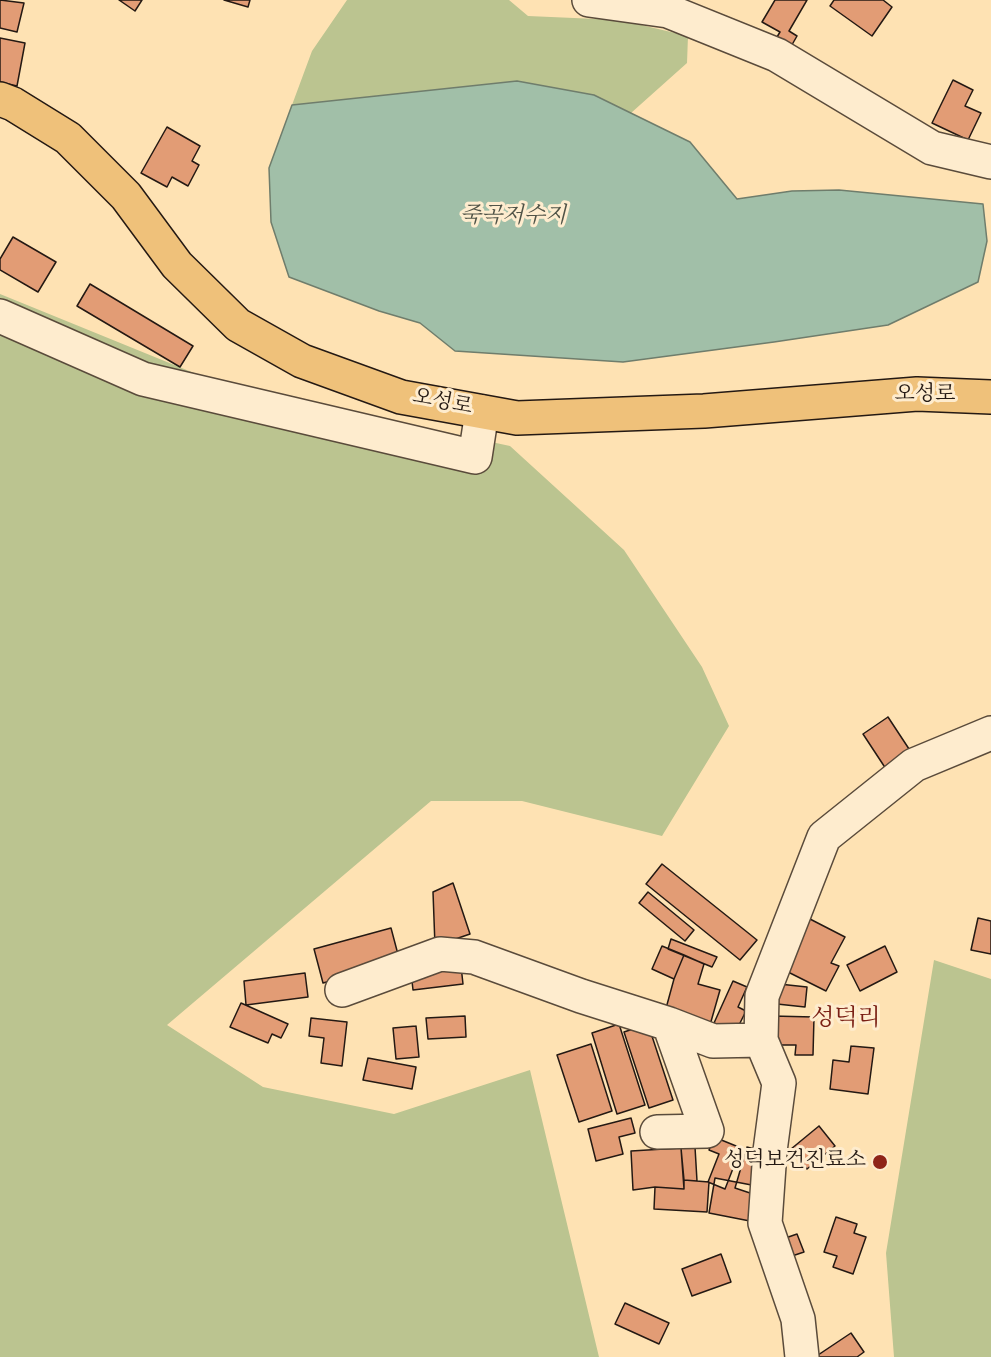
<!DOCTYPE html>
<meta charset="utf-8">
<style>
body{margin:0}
canvas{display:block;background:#fee2b3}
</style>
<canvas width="991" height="1357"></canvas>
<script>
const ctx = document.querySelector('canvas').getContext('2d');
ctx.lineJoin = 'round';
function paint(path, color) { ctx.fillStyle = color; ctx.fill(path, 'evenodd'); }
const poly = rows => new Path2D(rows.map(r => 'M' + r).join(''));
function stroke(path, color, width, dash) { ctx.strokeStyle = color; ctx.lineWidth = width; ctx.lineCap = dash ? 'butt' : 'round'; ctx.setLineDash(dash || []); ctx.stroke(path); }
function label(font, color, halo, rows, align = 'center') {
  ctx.font = font + ' "Sorts Mill Goudy","Noto Serif KR",serif'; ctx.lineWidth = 6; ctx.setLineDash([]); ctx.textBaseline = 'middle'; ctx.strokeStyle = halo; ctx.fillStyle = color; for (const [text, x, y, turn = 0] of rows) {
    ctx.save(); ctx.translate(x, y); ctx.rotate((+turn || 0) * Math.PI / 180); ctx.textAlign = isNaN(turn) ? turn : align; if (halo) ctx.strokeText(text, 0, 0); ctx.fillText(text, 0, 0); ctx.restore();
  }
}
paint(poly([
 [347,0,509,0,528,16,620,20,688,36,687,63,631,113,594,95,516,81,292,105,312,51],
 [0,294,221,384,510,446,624,550,702,667,729,726,662,836,522,801,431,801,167,1025,263,1087,394,1114,530,1070,599,1357,0,1357],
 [934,960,991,979,991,1357,894,1357,886,1253]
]), '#bbc490');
const water = poly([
 [517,81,594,95,690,142,737,199,792,191,839,190,983,204,987,241,978,282,888,325,774,342,623,362,455,351,420,323,379,311,289,277,271,222,269,168,292,105,517,81]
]);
paint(water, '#a1bfa8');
stroke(water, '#6f7d6c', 1.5);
const building = poly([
 [0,0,24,3,17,32,0,28,0,0],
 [119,0,142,0,135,11,119,0],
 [224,0,250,0,248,7,224,0],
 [775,0,807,0,789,31,797,36,789,50,774,42,780,32,762,22,775,0],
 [834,0,883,0,892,7,872,36,830,6,834,0],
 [0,38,25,43,17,86,0,82,0,38],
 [953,80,973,90,965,106,981,113,968,140,932,123,953,80],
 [167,127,200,146,192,161,199,165,188,186,172,177,167,187,141,173,167,127],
 [13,237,56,262,38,292,0,270,0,259,13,237],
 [90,284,193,346,180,367,77,306,90,284],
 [888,717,911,752,886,769,863,734,888,717],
 [662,864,757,940,740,960,646,884,662,864],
 [453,883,470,934,435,946,433,892,453,883],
 [648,892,694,930,685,941,639,903,648,892],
 [808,918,845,937,831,963,839,966,826,991,782,969,808,918],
 [978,918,991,921,991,954,971,950,978,918],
 [391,928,400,962,323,983,314,949,391,928],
 [671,939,717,957,712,967,668,949,671,939],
 [662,946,684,955,674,979,652,969,662,946],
 [885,946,897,972,860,991,847,965,885,946],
 [684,955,704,964,698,984,720,990,710,1025,665,1012,674,979,684,955],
 [461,966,463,984,413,990,411,972,461,966],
 [305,973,308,997,246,1005,244,981,305,973],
 [733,981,747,987,738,1007,746,1011,735,1033,714,1023,733,981],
 [779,984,807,987,805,1007,777,1004,779,984],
 [241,1003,288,1024,281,1038,272,1034,268,1043,230,1027,241,1003],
 [465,1016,466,1037,428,1039,426,1018,465,1016],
 [772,1016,814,1017,813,1055,795,1055,796,1045,772,1045,772,1016],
 [311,1018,347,1022,342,1066,321,1063,324,1038,309,1036,311,1018],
 [619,1024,645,1105,617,1114,592,1033,619,1024],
 [648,1024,673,1100,649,1108,624,1032,648,1024],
 [416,1026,419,1057,396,1059,393,1028,416,1026],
 [591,1044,612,1111,579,1122,557,1055,591,1044],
 [851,1046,874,1048,868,1094,830,1089,833,1060,849,1062,851,1046],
 [368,1058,416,1067,412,1089,363,1080,368,1058],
 [631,1118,635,1133,619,1137,623,1154,596,1161,588,1129,631,1118],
 [819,1126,835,1146,807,1169,791,1149,819,1126],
 [714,1137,741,1148,725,1189,708,1182,719,1154,709,1150,714,1137],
 [695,1147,697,1181,684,1180,681,1148,695,1147],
 [747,1147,765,1152,753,1194,735,1188,747,1147],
 [681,1148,684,1189,655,1187,633,1190,631,1151,681,1148],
 [715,1178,762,1187,755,1222,709,1213,715,1178],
 [684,1180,709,1182,707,1212,654,1209,655,1187,684,1189,684,1180],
 [836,1217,857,1224,854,1233,866,1237,853,1274,833,1267,837,1256,824,1252,836,1217],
 [797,1234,804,1252,783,1259,777,1241,797,1234],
 [721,1254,731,1282,692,1296,682,1269,721,1254],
 [625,1303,669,1323,659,1344,615,1324,625,1303],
 [851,1333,864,1352,857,1357,815,1357,851,1333]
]);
paint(building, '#e29c75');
stroke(building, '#241913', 1.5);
const minor = poly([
 [589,0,668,11,777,55,932,148,991,162],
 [0,316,143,379,475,457,482,412],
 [342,990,440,954,474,957,581,996,669,1024,713,1041,761,1040],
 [657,1132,707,1131,669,1024],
 [802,1357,798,1319,765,1223,770,1151,779,1083,761,1040,762,996,824,837,914,765,991,733]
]);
const major = poly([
 [0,99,13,104,68,138,126,196,177,265,238,325,302,361,401,397,517,418,704,411,917,394,991,397]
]);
stroke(minor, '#5a4b3b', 36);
stroke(major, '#241913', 36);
stroke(minor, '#feecce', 33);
stroke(major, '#efc17a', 33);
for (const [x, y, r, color] of [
 [880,1162,8,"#8f2418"]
]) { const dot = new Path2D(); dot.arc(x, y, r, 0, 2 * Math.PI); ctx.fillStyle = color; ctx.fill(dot); stroke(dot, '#feecce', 2); }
label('21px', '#241913', '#feecce', [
 ["오성로",925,396],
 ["오성로",442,404,11]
]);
label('21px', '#241913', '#feecce', [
 ["성덕보건진료소",866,1162]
], 'right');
label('italic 22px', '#505347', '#feecce', [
 ["죽곡저수지",513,218]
]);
label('24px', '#7a1f14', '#feecce', [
 ["성덕리",846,1021]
]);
</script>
